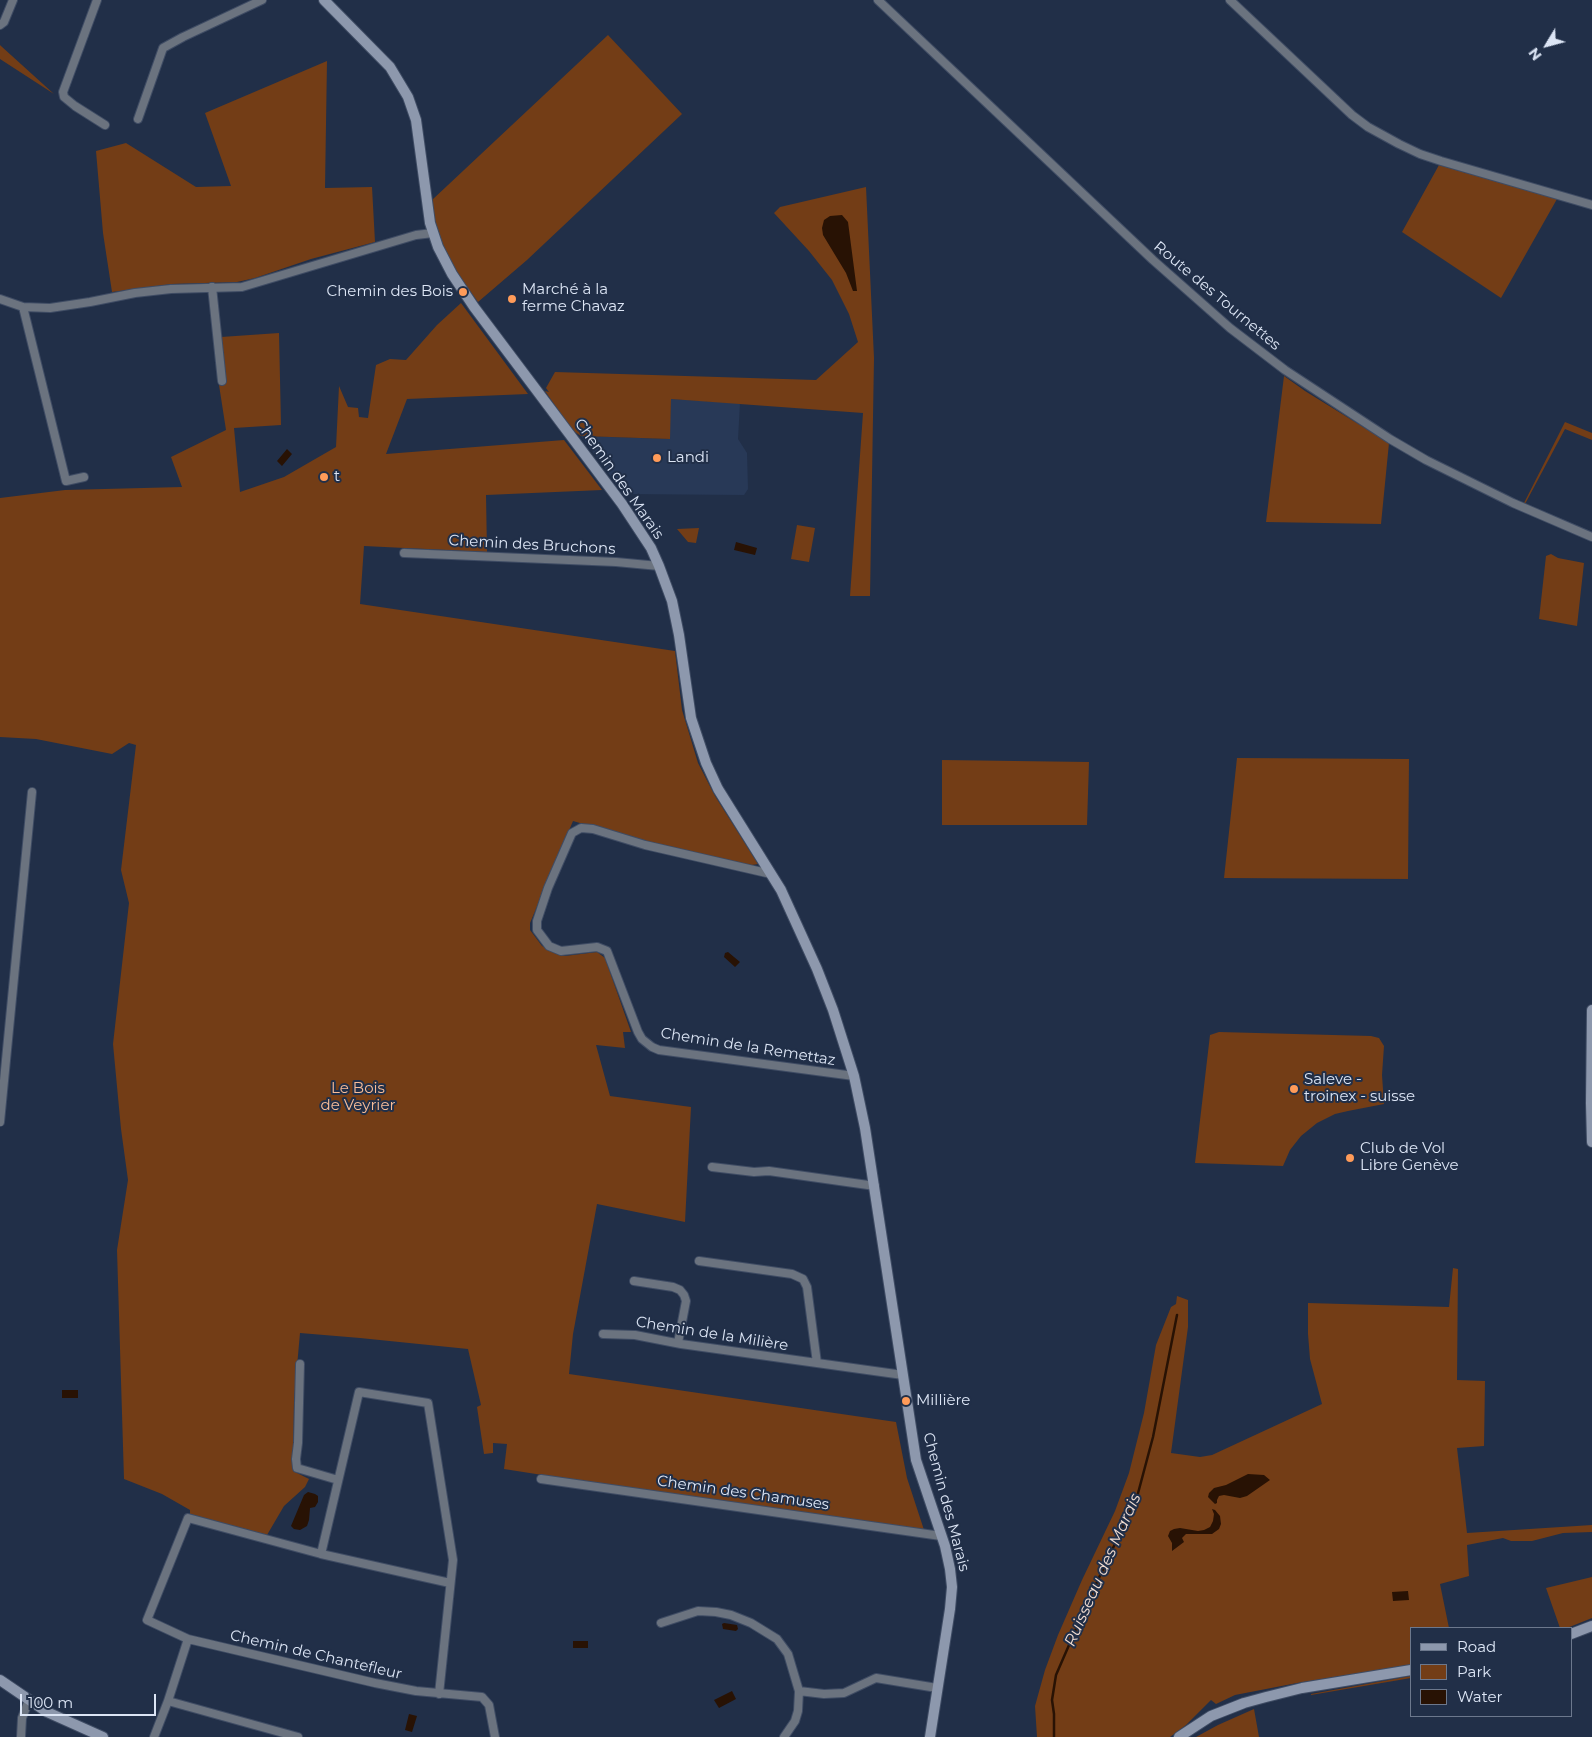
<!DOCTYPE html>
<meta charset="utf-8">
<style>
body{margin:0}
#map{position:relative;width:1592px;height:1737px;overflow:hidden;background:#212f48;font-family:Montserrat,sans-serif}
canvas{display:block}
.legend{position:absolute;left:1410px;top:1627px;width:162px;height:90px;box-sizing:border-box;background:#212f48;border:1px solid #6c788d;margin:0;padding:6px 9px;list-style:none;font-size:15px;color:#dce5f5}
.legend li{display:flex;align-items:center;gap:10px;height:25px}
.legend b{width:25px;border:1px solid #6c788d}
.north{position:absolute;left:1522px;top:20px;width:50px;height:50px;-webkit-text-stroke:4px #212f48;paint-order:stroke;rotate:233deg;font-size:14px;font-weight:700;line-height:20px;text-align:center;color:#dce5f5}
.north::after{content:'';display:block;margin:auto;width:18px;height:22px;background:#dce5f5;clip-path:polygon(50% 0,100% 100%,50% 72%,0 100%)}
.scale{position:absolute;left:20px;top:1694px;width:136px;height:22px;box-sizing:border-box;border:2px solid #dce5f5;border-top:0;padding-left:6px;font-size:15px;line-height:18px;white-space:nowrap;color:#dce5f5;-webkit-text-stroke:4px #212f48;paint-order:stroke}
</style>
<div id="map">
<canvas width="1592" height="1737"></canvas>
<ul class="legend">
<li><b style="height:6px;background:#8d98ad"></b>Road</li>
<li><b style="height:14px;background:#733d16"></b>Park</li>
<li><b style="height:14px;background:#281204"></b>Water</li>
</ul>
<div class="north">N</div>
<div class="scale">100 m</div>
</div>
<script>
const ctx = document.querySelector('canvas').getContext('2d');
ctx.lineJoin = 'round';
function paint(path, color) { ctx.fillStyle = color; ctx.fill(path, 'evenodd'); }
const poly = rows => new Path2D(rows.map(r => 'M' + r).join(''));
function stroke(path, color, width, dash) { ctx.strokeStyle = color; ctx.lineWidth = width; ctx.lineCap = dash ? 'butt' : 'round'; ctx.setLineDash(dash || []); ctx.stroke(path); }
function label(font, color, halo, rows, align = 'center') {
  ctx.font = font + ' Montserrat,sans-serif'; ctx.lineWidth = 4; ctx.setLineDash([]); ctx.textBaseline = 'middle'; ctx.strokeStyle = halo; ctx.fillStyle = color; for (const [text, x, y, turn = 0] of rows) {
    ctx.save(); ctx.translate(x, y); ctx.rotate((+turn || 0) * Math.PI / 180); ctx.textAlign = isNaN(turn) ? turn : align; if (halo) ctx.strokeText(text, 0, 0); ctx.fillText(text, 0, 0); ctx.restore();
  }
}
paint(poly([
 [671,399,740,403,738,439,747,453,748,489,744,495,624,494,581,436,669,439]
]), '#283957');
paint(poly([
 [608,35,682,114,527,260,478,302,458,275,444,249,433,215,432,200],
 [0,45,1,46,54,94,0,59],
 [327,61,325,188,372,187,375,242,311,259,255,278,237,282,172,284,112,292,103,233,96,151,126,143,196,187,231,186,205,113],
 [1439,165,1557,199,1501,298,1402,232],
 [866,187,874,358,870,596,850,596,863,413,671,399,670,439,581,436,572,430,545,391,549,392,546,388,555,372,816,380,858,342,849,314,832,280,809,251,774,213,780,207],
 [461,303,528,394,407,399,386,454,564,440,602,490,486,495,487,552,364,546,360,604,675,651,682,710,698,763,715,796,758,864,746,866,646,842,573,821,530,923,530,930,542,946,565,956,597,952,605,958,631,1032,623,1032,625,1048,596,1045,610,1096,691,1107,685,1222,597,1204,573,1334,569,1374,896,1422,907,1478,925,1533,862,1525,504,1469,507,1444,493,1443,493,1453,484,1454,477,1407,481,1405,468,1349,360,1338,300,1333,294,1400,293,1471,309,1479,305,1487,284,1506,267,1535,190,1514,190,1510,162,1494,124,1479,117,1250,128,1180,121,1129,113,1044,129,903,121,870,136,745,129,743,112,754,36,739,0,737,0,498,65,490,182,487,171,457,226,430,219,385,226,384,221,337,279,333,281,425,234,428,240,492,284,477,336,447,339,386,348,407,358,408,359,417,368,418,376,365,390,359,406,360,437,325],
 [1284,376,1305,391,1389,443,1381,524,1266,522],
 [1565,422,1592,433,1592,440,1565,429,1525,504,1524,503],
 [797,525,815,528,809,562,791,559],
 [699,528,696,543,688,542,677,529],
 [1551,554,1558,558,1584,563,1577,626,1539,619,1546,556],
 [1237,758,1409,759,1408,879,1224,878],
 [942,760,1089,762,1087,825,942,825],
 [1219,1032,1371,1036,1379,1038,1384,1046,1382,1075,1384,1104,1348,1111,1335,1114,1317,1123,1301,1136,1290,1150,1283,1166,1195,1163,1210,1035],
 [1453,1268,1458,1269,1457,1380,1485,1381,1484,1446,1457,1448,1467,1533,1592,1525,1592,1532,1563,1533,1532,1541,1511,1541,1503,1538,1467,1545,1469,1576,1440,1584,1449,1628,1411,1628,1411,1665,1297,1683,1235,1695,1216,1704,1211,1700,1186,1725,1170,1737,1037,1737,1035,1706,1045,1670,1058,1635,1082,1580,1115,1511,1129,1473,1144,1413,1156,1345,1171,1307,1176,1304,1177,1296,1188,1300,1188,1327,1171,1453,1200,1457,1212,1455,1322,1404,1310,1359,1308,1334,1308,1303,1449,1307],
 [1592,1577,1592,1618,1567,1628,1560,1628,1546,1588],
 [1411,1676,1411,1678,1311,1695,1311,1694],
 [1254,1709,1259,1737,1196,1737,1218,1725]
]), '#733d16');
paint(poly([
 [842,215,848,222,857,291,853,291,846,273,823,235,822,228,824,220,830,216],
 [287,449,292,454,282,466,277,461],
 [736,542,757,548,755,555,734,550],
 [728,952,740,962,735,967,724,957,725,953],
 [62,1390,78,1390,78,1398,62,1398],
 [1248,1474,1264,1475,1270,1480,1247,1496,1240,1498,1224,1495,1219,1496,1217,1500,1217,1503,1215,1504,1208,1497,1209,1493,1214,1488,1226,1485],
 [308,1492,315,1494,318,1496,318,1502,315,1507,310,1508,309,1520,307,1526,300,1530,294,1529,291,1526,304,1495],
 [1212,1509,1215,1510,1220,1516,1221,1524,1219,1529,1212,1534,1186,1534,1182,1538,1184,1542,1172,1551,1172,1543,1168,1536,1170,1531,1174,1529,1180,1528,1198,1531,1204,1530,1210,1527,1213,1521,1214,1514],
 [1408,1591,1409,1600,1393,1601,1392,1592],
 [724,1623,737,1625,738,1629,736,1631,723,1629,722,1624],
 [573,1641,588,1641,588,1648,573,1648],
 [732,1691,736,1699,719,1708,714,1700],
 [409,1714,417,1716,412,1732,405,1730]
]), '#281204');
stroke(poly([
 [1054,1737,1054,1714,1052,1700,1056,1675,1089,1599,1137,1497,1153,1437,1177,1315]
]), '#281204', 2.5);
const street = poly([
 [97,0,63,92,64,97,75,106,105,125],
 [878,0,1153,260,1230,328,1285,370,1390,439,1426,460,1513,503,1592,537],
 [1230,0,1352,115,1368,127,1399,144,1420,154,1441,161,1592,205],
 [0,25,4,22,13,0],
 [138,119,163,48,183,37,262,0],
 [212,287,222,381],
 [0,299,23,307,50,308,90,302,135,293,171,289,242,287,416,235,433,233],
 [23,307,66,481,84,477],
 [404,553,616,562,659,566],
 [771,874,645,845,593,829,581,828,572,833,548,888,537,921,537,930,549,946,561,951,597,947,607,951,638,1032,642,1039,652,1047,659,1050,854,1076],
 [0,1122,32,792],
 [712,1167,754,1172,769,1171,875,1186],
 [699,1261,792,1274,803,1279,807,1287,817,1363],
 [634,1281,673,1287,680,1290,684,1295,686,1301,678,1343],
 [603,1334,635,1335,681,1344,903,1375],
 [300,1364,298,1443,296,1459,297,1468,338,1480],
 [541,1479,941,1536],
 [321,1554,359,1392,428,1403,453,1560,439,1694],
 [661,1623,698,1611,716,1612,731,1615,751,1623,777,1639,788,1654,799,1691,798,1711,795,1721,784,1737],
 [188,1639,147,1620,188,1518,321,1554,450,1583],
 [799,1691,824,1694,844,1693,876,1678,937,1688],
 [168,1701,188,1639,375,1683,416,1691,482,1697,489,1705,495,1737],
 [21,1737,22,1718,29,1700],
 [154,1737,168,1701,298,1737]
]);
const secondary = poly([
 [324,0,390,67,408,97,416,120,430,223,438,247,452,274,474,307,622,504,651,548,659,566,672,601,679,635,691,718,706,763,718,789,781,890,817,969,833,1010,854,1076,865,1128,916,1460,945,1546,950,1569,952,1587,950,1609,930,1737],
 [1592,1010,1591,1103,1592,1142],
 [1571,1634,1592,1626],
 [0,1680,47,1712,103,1737],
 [1179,1737,1211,1716,1244,1703,1266,1697,1302,1688,1411,1670]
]);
stroke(street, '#3f4c64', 10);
stroke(secondary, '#3f4c64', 12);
stroke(street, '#6b737f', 8);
stroke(secondary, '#8d98ad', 10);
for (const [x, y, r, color] of [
 [463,292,5,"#ff9b59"],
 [512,299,5,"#ff9b59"],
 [657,458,5,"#ff9b59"],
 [324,477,5,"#ff9b59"],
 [1294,1089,5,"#ff9b59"],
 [1350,1158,5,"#ff9b59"],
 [906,1401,5,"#ff9b59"]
]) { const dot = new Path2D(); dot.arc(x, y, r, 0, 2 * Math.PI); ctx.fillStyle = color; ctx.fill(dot); stroke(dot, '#212f48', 2); }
label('15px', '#dce5f5', '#212f48', [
 ["Marché à la",522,290],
 ["ferme Chavaz",522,307],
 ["Chemin des Bois",453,292,"right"],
 ["Landi",667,458],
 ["t",334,477],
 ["Saleve -",1304,1080],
 ["troinex - suisse",1304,1097],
 ["Club de Vol",1360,1149],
 ["Libre Genève",1360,1166],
 ["Millière",916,1401]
], 'left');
label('15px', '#dce5f5', '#212f48', [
 ["Route des Tournettes",1217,296,40],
 ["Chemin des Marais",619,479,55],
 ["Chemin des Bruchons",532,545,3],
 ["Chemin de la Remettaz",748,1047,9],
 ["Chemin de la Milière",712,1334,9],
 ["Chemin des Chamuses",743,1493,8],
 ["Chemin des Marais",946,1502,75],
 ["Chemin de Chantefleur",316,1655,13]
]);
label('15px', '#f9bd98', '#212f48', [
 ["Le Bois",358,1089],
 ["de Veyrier",358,1106]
]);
label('italic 16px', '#f3ded2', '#212f48', [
 ["Ruisseau des Marais",1103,1570,-66]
]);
</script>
